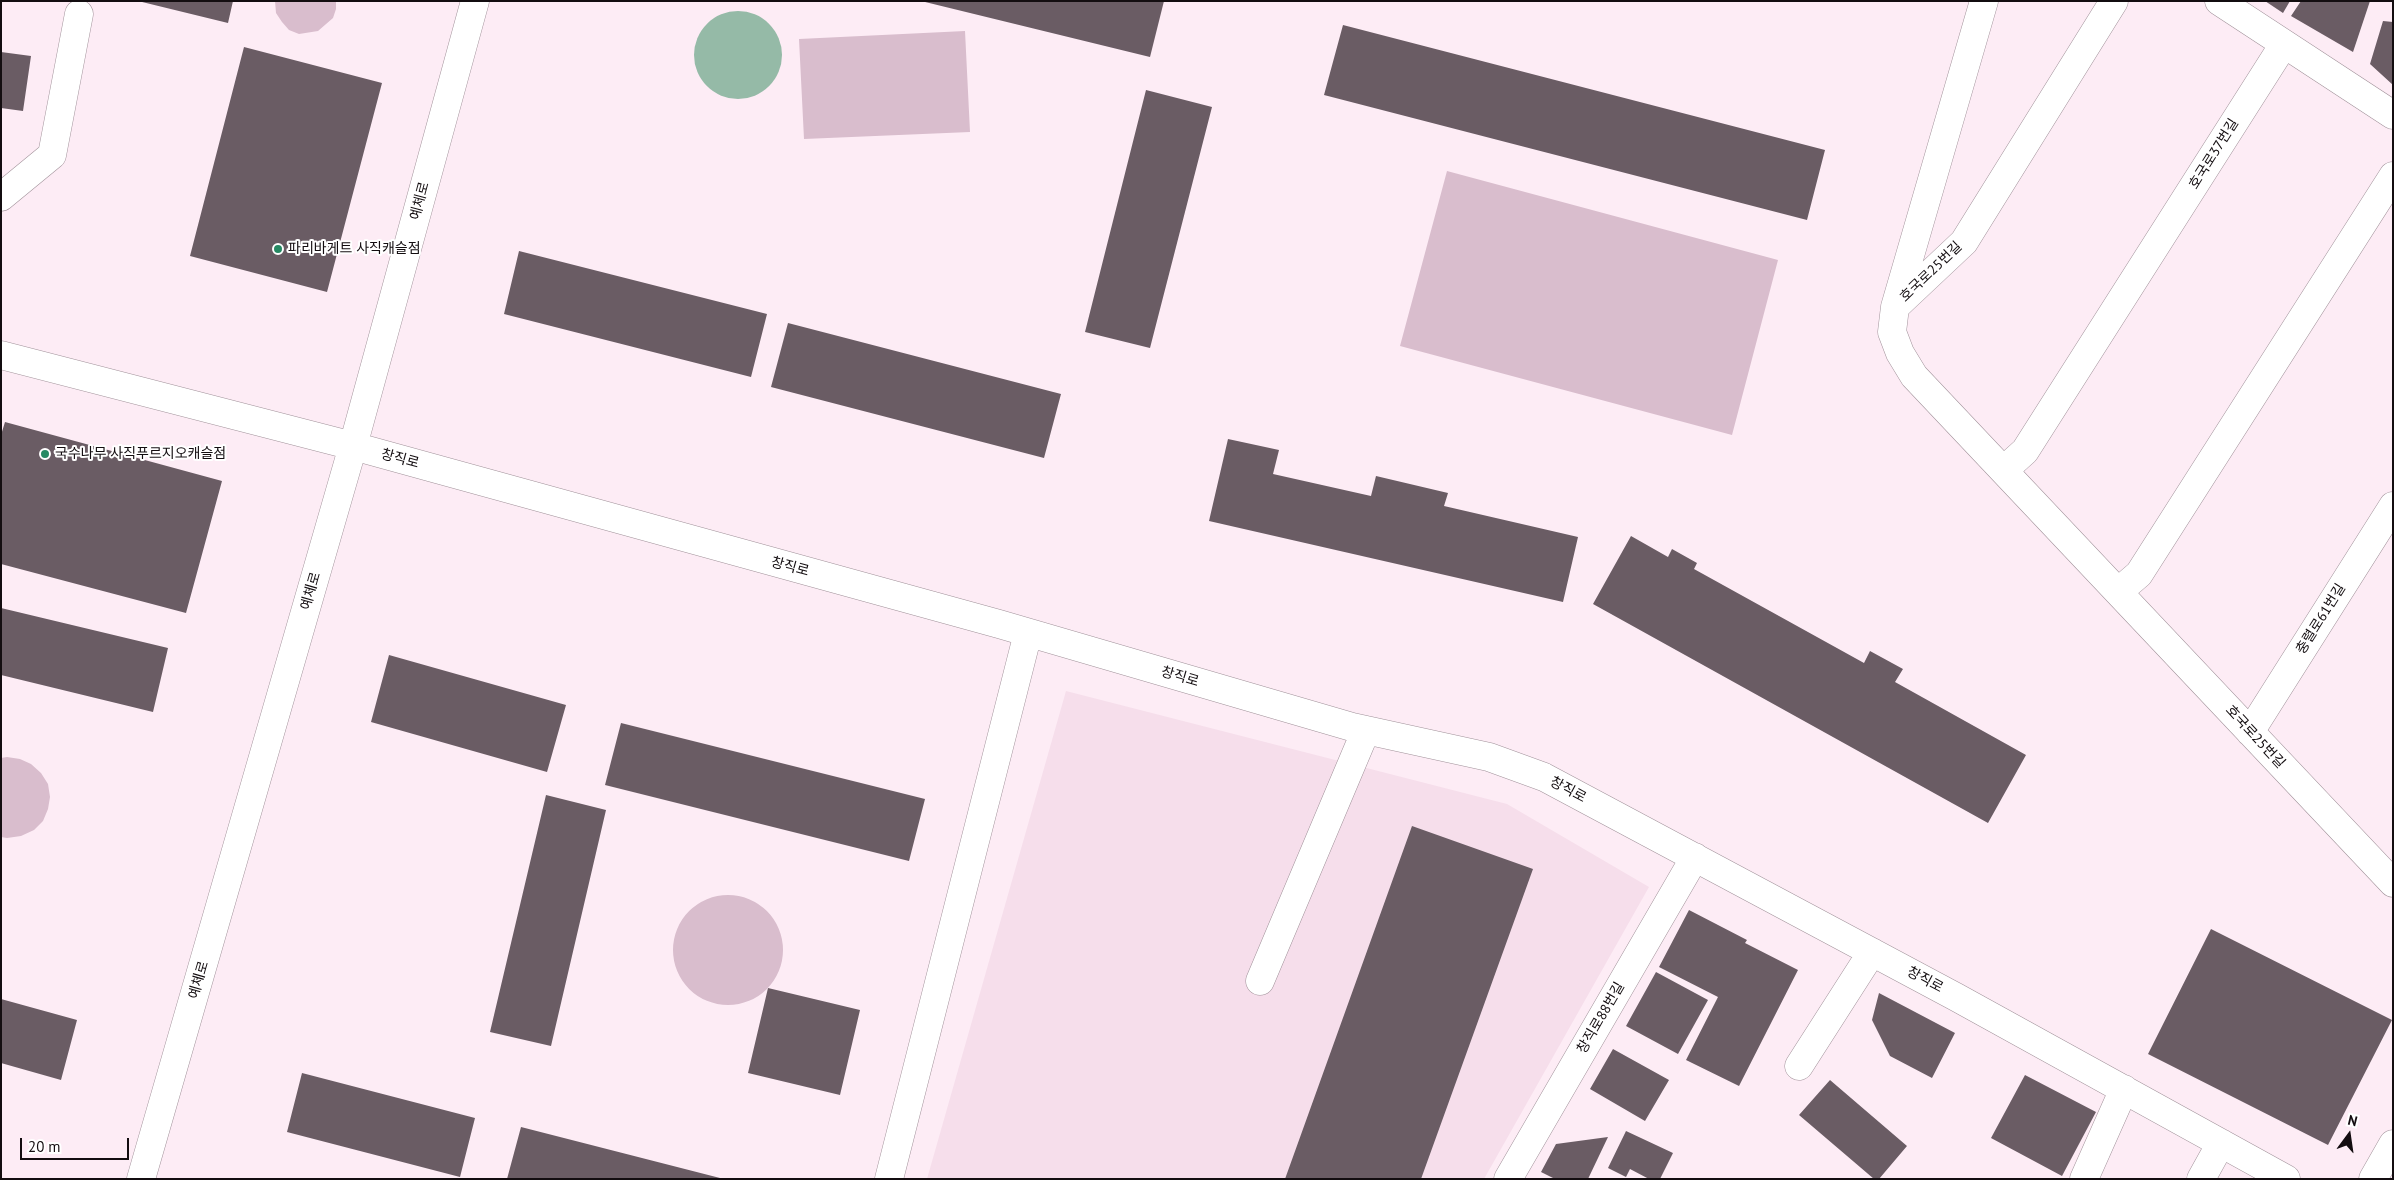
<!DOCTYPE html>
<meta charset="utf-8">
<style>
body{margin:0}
#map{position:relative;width:2394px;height:1180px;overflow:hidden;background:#fdecf5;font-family:"PT Sans",sans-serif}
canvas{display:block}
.frame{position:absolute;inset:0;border:2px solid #130d10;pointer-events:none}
.north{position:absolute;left:2324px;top:1110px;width:50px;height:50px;-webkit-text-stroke:4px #fff;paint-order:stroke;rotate:14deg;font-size:14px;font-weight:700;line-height:20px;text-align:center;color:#130d10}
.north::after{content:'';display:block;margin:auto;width:18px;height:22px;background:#130d10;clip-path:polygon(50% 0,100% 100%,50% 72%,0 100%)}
.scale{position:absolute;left:20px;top:1138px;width:109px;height:22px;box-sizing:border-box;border:2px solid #130d10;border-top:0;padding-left:6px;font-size:15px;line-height:18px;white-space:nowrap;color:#130d10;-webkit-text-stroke:4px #fff;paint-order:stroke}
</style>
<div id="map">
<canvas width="2394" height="1180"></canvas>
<div class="frame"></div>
<div class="north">N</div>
<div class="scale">20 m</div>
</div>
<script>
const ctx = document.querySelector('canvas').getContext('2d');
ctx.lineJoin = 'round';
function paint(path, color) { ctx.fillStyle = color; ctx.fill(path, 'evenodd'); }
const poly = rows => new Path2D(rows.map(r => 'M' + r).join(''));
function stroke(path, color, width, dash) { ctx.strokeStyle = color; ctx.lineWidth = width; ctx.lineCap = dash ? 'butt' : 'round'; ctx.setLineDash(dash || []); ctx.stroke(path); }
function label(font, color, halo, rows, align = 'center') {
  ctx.font = font + ' "PT Sans","Noto Sans KR",sans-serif'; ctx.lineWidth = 4; ctx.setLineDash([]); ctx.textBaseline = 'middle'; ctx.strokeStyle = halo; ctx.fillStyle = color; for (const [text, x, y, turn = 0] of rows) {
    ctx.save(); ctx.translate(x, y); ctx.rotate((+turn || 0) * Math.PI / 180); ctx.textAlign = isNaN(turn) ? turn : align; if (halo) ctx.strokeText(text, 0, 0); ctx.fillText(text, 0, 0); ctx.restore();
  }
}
paint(poly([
 [1066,691,1507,804,1649,887,1484,1179,927,1179]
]), '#f6deeb');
paint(poly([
 [275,1,336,1,336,9,333,18,318,31,299,34,289,30,282,22,276,13],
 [965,31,970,132,804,139,799,39],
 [1447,171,1778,260,1732,435,1400,346],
 [7,757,20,759,31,764,41,773,48,784,50,797,48,809,43,821,34,830,21,836,7,838,1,837,1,758],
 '673 950a55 55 0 1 1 110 0a55 55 0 1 1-110 0Z'
]), '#d9bdcd');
paint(poly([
 '694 55a44 44 0 1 1 88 0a44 44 0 1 1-88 0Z'
]), '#95baa7');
paint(poly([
 [138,1,233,1,228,23],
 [921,1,1164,1,1150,57],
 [2265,1,2290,1,2283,13],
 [2301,1,2370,1,2353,52,2291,16],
 [2383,21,2393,22,2393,85,2370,64],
 [1343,25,1825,150,1807,220,1324,95],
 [244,47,382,83,327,292,190,256],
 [1,52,31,56,23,111,1,108],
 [1146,90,1212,107,1150,348,1085,332],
 [519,251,767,314,751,377,504,314],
 [788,323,1061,394,1044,458,771,387],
 [5,422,222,481,186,613,1,564,1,435],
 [1228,439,1279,450,1273,474,1371,496,1376,476,1448,493,1444,506,1578,537,1563,602,1209,521],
 [1631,536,1668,557,1672,549,1697,563,1694,569,1864,663,1870,651,1903,669,1895,682,2026,755,1988,823,1593,604],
 [1,608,168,648,153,712,1,675],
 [389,655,566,705,547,772,371,722],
 [621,723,925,799,909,861,605,785],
 [546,795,606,810,551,1046,490,1032],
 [1412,826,1533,869,1421,1179,1285,1179],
 [1689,910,1747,940,1745,943,1798,970,1739,1086,1686,1060,1718,997,1659,967],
 [2211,929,2392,1020,2328,1145,2148,1054],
 [1656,972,1708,1000,1678,1054,1626,1026],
 [768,988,860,1010,840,1095,748,1073],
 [1879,993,1955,1033,1932,1078,1890,1056,1872,1020],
 [1,999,77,1020,61,1080,1,1063],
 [1613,1049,1669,1080,1645,1121,1590,1089],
 [302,1073,475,1118,460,1177,287,1132],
 [2025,1075,2096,1112,2062,1176,1991,1138],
 [1830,1080,1907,1146,1879,1179,1874,1179,1799,1115],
 [521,1127,720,1178,720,1179,507,1179],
 [1626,1131,1673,1153,1660,1179,1649,1179,1630,1169,1626,1177,1608,1168],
 [1608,1137,1588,1179,1555,1179,1541,1172,1556,1144]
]), '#6a5c64');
const minor = poly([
 [1984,1,1895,307,1892,332,1900,353,1914,376,2393,883],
 [2219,1,2393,115],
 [1,197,52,155,79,14],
 [1896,306,1964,242,2114,1],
 [1,355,353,446,999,624,1352,727,1489,757,1544,777,1956,997,2286,1179],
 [2004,470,2025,451,2284,44],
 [2118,592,2139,574,2393,176],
 [2250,732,2393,506],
 [1260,981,1366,730],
 [1799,1066,1872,952],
 [141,1179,353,446,475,1],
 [889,1179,1028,633],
 [1508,1179,1695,857],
 [2084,1179,2124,1089],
 [2201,1179,2221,1143],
 [2373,1179,2393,1144]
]);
stroke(minor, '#a1929a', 29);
stroke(minor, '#fff', 28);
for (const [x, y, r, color] of [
 [278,249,5,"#268963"],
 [45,454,5,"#268963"]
]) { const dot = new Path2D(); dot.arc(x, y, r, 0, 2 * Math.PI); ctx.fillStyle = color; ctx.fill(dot); stroke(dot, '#fff', 2); }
label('14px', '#130d10', '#fff', [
 ["호국로37번길",2214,154,-58],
 ["예체로",420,201,-75],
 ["호국로25번길",1931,272,-44],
 ["창직로",400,459,15],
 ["창직로",790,567,15],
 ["예체로",311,591,-74],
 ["충렬로61번길",2321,619,-58],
 ["창직로",1180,677,16],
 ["호국로25번길",2255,737,47],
 ["창직로",1568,790,28],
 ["예체로",199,980,-74],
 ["창직로",1925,980,28],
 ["창직로88번길",1601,1018,-60]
]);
label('14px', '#130d10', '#fff', [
 ["파리바게트 사직캐슬점",288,249],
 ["국수나무 사직푸르지오캐슬점",55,454]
], 'left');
</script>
